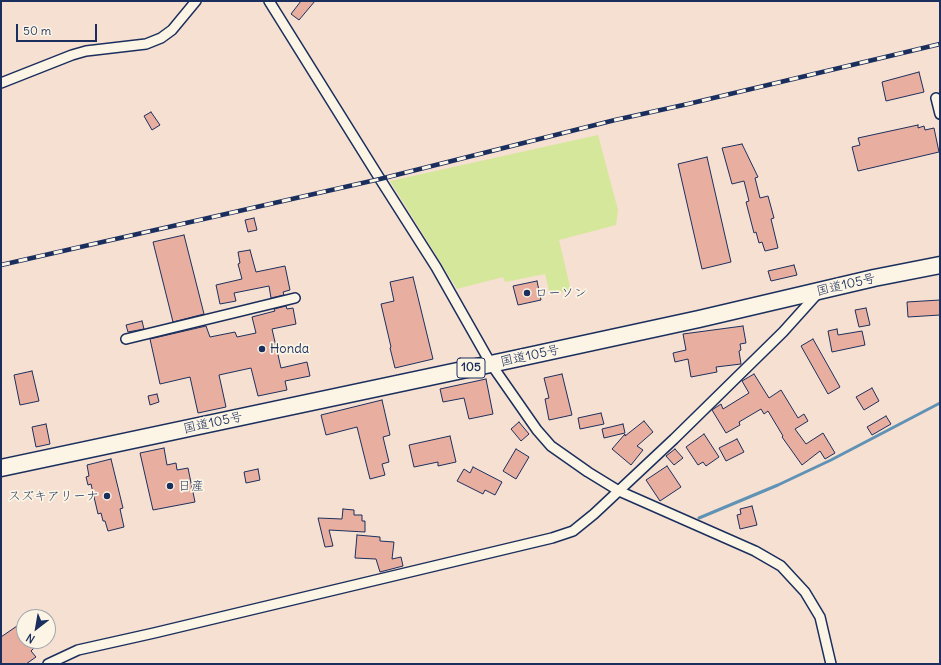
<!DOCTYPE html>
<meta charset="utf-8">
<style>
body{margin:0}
#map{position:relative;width:941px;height:665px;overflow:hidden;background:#f6e0d1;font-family:Delius,sans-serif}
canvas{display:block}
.frame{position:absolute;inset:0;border:2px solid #1b2f5e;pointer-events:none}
.north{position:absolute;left:16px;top:609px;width:40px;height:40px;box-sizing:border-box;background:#fcf5e5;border:1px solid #a2a6af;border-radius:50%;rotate:211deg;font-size:11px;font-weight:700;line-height:16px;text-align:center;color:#1b2f5e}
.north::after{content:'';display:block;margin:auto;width:14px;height:18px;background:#1b2f5e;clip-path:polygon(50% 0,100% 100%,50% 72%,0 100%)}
.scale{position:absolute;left:16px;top:24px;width:81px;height:18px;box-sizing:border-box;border:2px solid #1b2f5e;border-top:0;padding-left:5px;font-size:12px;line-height:14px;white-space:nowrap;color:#1b2f5e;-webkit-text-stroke:3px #fcf5e5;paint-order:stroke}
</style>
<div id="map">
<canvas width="941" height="665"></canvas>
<div class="frame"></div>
<div class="north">N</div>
<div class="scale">50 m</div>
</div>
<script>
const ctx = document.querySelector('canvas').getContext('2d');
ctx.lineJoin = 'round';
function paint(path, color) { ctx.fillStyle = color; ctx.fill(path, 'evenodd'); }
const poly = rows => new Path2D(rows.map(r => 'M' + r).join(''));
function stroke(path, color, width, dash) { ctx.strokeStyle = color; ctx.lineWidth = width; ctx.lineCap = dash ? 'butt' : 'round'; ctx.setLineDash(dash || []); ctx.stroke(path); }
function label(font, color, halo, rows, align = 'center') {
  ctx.font = font + ' Delius,"Klee One",sans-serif'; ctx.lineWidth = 3.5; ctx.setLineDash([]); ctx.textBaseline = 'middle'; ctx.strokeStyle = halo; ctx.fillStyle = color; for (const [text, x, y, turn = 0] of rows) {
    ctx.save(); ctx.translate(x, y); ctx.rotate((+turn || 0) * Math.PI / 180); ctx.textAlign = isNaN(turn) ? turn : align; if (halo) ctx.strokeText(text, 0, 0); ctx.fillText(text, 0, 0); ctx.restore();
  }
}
paint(poly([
 [598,135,618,210,616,225,559,240,571,291,550,294,545,274,505,282,503,277,457,289,390,181]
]), '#d5e79b');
stroke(poly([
 [699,518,778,485,831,460,940,403]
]), '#5f92b5', 3);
const building = poly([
 [301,1,315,1,299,20,291,14,301,1],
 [919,72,924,92,886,101,882,82,919,72],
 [151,112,160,125,152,130,144,116,151,112],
 [918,125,918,128,924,126,925,130,934,128,939,152,858,171,852,147,860,145,858,138,918,125],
 [742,144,758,177,755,178,760,198,768,196,774,218,771,219,778,248,765,251,762,242,759,243,756,232,754,233,746,202,749,201,744,181,732,184,722,148,742,144],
 [707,157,731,262,702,269,678,164,707,157],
 [254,218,257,230,248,232,245,220,254,218],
 [184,235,204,314,173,322,153,242,184,235],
 [250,250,256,272,285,266,290,290,283,292,284,295,271,298,269,286,234,293,236,301,220,304,216,285,242,279,238,264,240,263,238,252,250,250],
 [794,265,797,275,771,281,768,271,794,265],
 [413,277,433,359,395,368,390,348,391,347,381,304,394,301,390,282,413,277],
 [537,281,541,300,518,305,513,286,537,281],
 [940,300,940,315,908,317,907,302,940,300],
 [286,306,287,309,293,308,296,324,272,329,281,368,307,362,310,376,285,381,287,390,258,396,251,368,219,375,226,407,198,413,190,377,160,384,150,339,206,326,210,337,235,332,237,337,256,333,252,317,275,311,274,309,286,306],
 [866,308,870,325,859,327,855,310,866,308],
 [142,321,144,329,128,332,126,325,142,321],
 [743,326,746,343,740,344,741,350,739,351,741,364,716,367,717,372,691,377,688,359,675,362,673,353,686,350,683,334,743,326],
 [837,329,838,335,862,331,865,345,832,352,828,331,837,329],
 [813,339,840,387,828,394,801,346,813,339],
 [32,371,39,401,20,405,14,375,32,371],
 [562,374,572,415,549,420,545,399,549,398,544,378,562,374],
 [754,374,769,398,781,390,798,418,804,414,808,421,795,429,806,444,823,433,835,453,825,459,820,451,802,465,782,437,783,436,768,411,764,414,761,409,739,422,740,425,726,433,712,410,721,404,723,409,749,393,742,381,754,374],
 [486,379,493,414,469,419,464,398,443,402,440,389,486,379],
 [872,388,879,401,864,410,856,397,872,388],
 [157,394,159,402,150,405,148,396,157,394],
 [382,400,390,435,383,437,389,462,382,464,385,475,370,479,357,427,326,435,321,415,382,400],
 [601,413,604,424,580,429,578,418,601,413],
 [886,416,891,424,872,435,867,427,886,416],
 [644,421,653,432,637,446,643,450,631,465,612,449,625,434,625,436,644,421],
 [519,422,529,434,521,441,511,429,519,422],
 [46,424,50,444,36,447,32,427,46,424],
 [623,424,625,433,604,438,602,429,623,424],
 [704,434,719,457,706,466,703,462,698,465,686,447,704,434],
 [450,436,456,462,438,466,438,462,414,467,409,445,450,436],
 [737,439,744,452,726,461,719,448,737,439],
 [164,448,167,465,176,463,177,470,188,468,195,502,153,510,140,453,164,448],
 [516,449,529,457,516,479,503,471,516,449],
 [675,449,683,458,674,465,666,456,675,449],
 [111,459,123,508,120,509,124,527,108,531,105,521,103,521,101,513,98,514,91,484,88,485,86,477,89,476,87,465,111,459],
 [667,466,681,487,660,501,646,480,667,466],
 [473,467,502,482,495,495,485,490,483,494,457,481,464,469,470,473,473,467],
 [258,469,260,480,246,483,244,472,258,469],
 [752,506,757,525,740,529,737,515,741,514,740,509,752,506],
 [343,509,354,510,354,515,362,515,362,521,365,521,365,532,329,530,333,546,325,547,318,518,342,519,343,509],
 [357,535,380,537,380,541,394,542,392,559,401,557,403,566,380,572,376,559,355,558,357,535],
 [17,626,24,636,24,641,31,641,35,647,31,651,36,657,26,664,1,664,1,637,17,626]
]);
paint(building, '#e8afa1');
stroke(building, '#1b2f5e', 1);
const minor = poly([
 [269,1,380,179,436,267,491,364,537,430,551,446,588,472,619,491,755,551,781,566,805,592,820,617,831,664],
 [1,83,72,55,86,51,146,44,161,38,172,30,196,1],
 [936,98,940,114],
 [126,339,295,298],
 [48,664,78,650,154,633,552,538,573,531,594,514,674,439,783,332,819,292]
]);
const trunk = poly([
 [1,468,519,358,699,319,874,278,940,265]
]);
stroke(minor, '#1b2f5e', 12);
stroke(trunk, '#1b2f5e', 19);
stroke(minor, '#fcf5e5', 9);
stroke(trunk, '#fcf5e5', 16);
const rail = poly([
 [1,265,380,179,615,120,688,104,940,44]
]);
stroke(rail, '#1b2f5e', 4.5);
stroke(rail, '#fcf5e5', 3, [9]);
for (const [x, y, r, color] of [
 [527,293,4,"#1b2f5e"],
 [262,349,4,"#1b2f5e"],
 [170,486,4,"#1b2f5e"],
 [107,496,4,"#1b2f5e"]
]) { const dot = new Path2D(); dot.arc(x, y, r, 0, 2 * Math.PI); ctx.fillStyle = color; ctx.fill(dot); stroke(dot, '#fcf5e5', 1.5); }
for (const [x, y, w] of [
 [471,368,28]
]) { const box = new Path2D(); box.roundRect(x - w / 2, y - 10, w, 20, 3); ctx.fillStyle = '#fcf5e5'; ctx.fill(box); stroke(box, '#1b2f5e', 1); }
label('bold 12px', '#1b2f5e', null, [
 ["105",471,368]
]);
label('13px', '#1b2f5e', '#fcf5e5', [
 ["国道105号",846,285,-13],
 ["国道105号",530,356,-12],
 ["国道105号",213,423,-12]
]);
label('13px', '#1b2f5e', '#fcf5e5', [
 ["ローソン",535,293],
 ["Honda",270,349],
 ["日産",178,486],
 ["スズキアリーナ",99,496,"right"]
], 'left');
</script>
